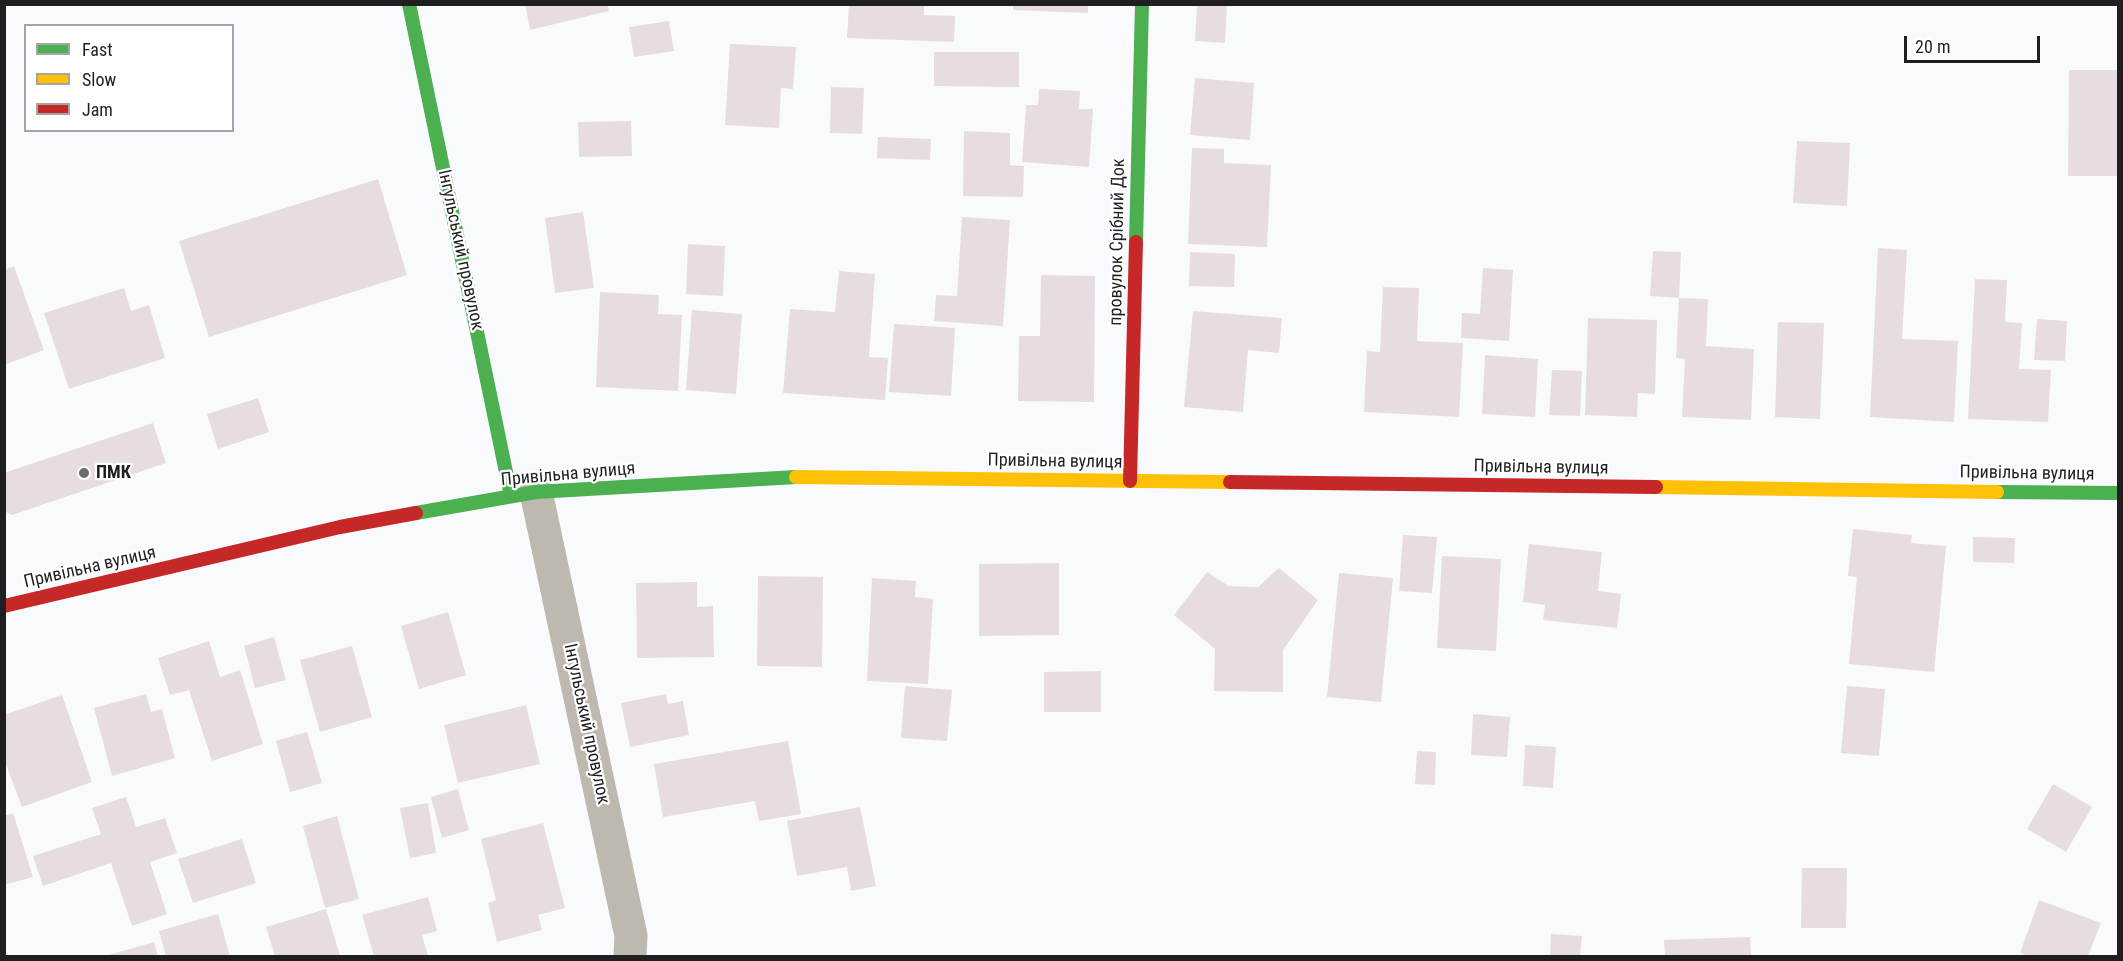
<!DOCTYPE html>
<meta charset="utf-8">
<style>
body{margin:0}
#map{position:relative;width:2123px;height:961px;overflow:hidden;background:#f9fafe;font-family:"Roboto Condensed",sans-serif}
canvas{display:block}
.frame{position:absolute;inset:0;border:6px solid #1f1f21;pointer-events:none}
.legend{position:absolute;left:24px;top:24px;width:210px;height:108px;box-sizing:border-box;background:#fff;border:2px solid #a5a5a6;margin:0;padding:8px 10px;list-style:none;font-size:18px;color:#1f1f21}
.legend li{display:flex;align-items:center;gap:12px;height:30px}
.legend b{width:30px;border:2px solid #a5a5a6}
.scale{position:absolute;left:1904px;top:36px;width:136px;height:27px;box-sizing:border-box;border:3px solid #1f1f21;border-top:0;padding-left:8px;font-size:18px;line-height:21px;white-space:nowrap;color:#1f1f21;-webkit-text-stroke:4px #fff;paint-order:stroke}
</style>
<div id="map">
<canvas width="2123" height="961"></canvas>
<div class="frame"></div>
<ul class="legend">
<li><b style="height:8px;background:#4caf50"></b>Fast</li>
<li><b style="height:8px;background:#ffc107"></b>Slow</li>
<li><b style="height:8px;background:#c62828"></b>Jam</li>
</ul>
<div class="scale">20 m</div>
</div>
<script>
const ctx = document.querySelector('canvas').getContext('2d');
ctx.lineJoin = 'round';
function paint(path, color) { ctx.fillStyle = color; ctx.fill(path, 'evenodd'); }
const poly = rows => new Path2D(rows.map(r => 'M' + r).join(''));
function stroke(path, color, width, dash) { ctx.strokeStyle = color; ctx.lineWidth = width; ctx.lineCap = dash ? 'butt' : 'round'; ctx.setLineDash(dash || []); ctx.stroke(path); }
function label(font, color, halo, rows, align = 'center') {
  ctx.font = font + ' "Roboto Condensed",sans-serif'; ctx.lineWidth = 4.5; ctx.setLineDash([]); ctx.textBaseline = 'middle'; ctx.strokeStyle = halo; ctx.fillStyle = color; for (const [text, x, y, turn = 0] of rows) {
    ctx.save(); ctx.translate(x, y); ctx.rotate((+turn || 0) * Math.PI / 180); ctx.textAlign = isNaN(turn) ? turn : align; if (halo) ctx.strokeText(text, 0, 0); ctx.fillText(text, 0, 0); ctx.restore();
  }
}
paint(poly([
 [525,4,607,4,609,11,530,30],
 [849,4,924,4,924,15,955,16,954,42,847,38],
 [1013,4,1088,4,1088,13,1013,10],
 [1197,4,1227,4,1225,43,1195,41],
 [669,21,674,51,634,57,629,27],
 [730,44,796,47,793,89,781,88,779,128,725,125],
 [934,52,1019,52,1019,87,934,86],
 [2069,70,2118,70,2118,176,2068,176],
 [1195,78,1254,83,1250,140,1190,135],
 [831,87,864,88,862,134,830,133],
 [1039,89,1080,91,1079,109,1093,109,1089,167,1022,162,1026,105,1038,105],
 [631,121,632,156,579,157,578,122],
 [964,131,1010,133,1010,165,1024,166,1023,197,963,196],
 [878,137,931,139,930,160,877,158],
 [1797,141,1850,143,1847,206,1793,203],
 [1192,148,1224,149,1224,163,1271,165,1267,247,1188,244],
 [378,179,407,275,209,337,179,241],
 [583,212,594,288,555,293,545,218],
 [962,217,1010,220,1003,326,934,321,936,295,957,296],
 [688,244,725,246,723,296,686,294],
 [1878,248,1907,250,1902,339,1958,341,1954,422,1870,417],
 [1653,251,1681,252,1679,298,1708,299,1706,346,1754,349,1751,420,1682,417,1685,359,1676,358,1679,298,1650,296],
 [1190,252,1235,254,1234,287,1189,286],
 [14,266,44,350,4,365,4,270],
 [1483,268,1513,270,1509,341,1461,338,1462,313,1480,314],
 [839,271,875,274,869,357,888,358,885,400,783,393,790,309,835,312],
 [1041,275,1095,276,1094,402,1018,401,1019,336,1040,336],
 [1975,279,2007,280,2005,322,2022,323,2019,369,2051,370,2048,422,1968,419],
 [1383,287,1419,288,1417,341,1463,343,1459,417,1364,412,1367,351,1380,352],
 [124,288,131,311,149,305,165,358,69,389,44,313],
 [600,292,659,295,658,314,682,315,678,391,596,387],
 [692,310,742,314,736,394,686,390],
 [1193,311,1282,318,1279,353,1248,350,1243,412,1184,407],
 [1588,318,1657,320,1655,394,1638,393,1637,417,1585,415],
 [2037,319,2067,321,2065,361,2034,360],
 [1778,322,1824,323,1820,419,1775,417],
 [894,324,955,328,951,396,889,392],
 [1485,355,1538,359,1535,417,1482,414],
 [1552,370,1582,371,1580,416,1549,415],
 [258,398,269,432,218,449,207,414],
 [153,423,166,463,12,515,4,511,4,473],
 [1853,529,1912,535,1911,543,1946,546,1934,672,1849,664,1857,577,1848,576],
 [1403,535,1437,537,1432,593,1399,591],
 [1973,537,2015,538,2014,563,1973,562],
 [1529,544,1602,552,1598,591,1621,594,1617,628,1543,620,1545,605,1523,602],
 [1442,556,1501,559,1496,651,1437,648],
 [1059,563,1059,635,979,636,979,564],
 [1279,568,1318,600,1283,650,1283,692,1214,691,1215,649,1174,615,1207,572,1229,586,1258,587],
 [1339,573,1393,578,1381,702,1327,697],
 [758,576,823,577,822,667,757,666],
 [872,578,916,581,915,597,933,599,928,684,867,681],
 [697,582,697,607,713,606,714,657,637,658,636,583],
 [448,612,466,675,419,689,401,626],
 [274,637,286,680,255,688,244,646],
 [209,641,220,677,240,670,263,744,212,761,189,690,170,695,158,658],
 [352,646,372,717,320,732,300,660],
 [1101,671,1101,712,1044,712,1044,672],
 [905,686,952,690,947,741,901,738],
 [1847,686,1885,689,1879,756,1841,753],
 [146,694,151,712,162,709,175,758,112,776,94,708],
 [666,694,668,704,683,701,689,735,630,747,621,703],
 [62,695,92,782,22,807,4,759,4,715],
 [526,705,540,764,458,783,444,725],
 [1473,714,1510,717,1507,757,1471,755],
 [307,732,322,783,290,792,276,741],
 [788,741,801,814,759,821,755,801,663,817,654,764],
 [1525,745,1556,747,1553,788,1523,786],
 [1417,751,1436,752,1435,785,1415,784],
 [2053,784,2092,807,2066,852,2027,829],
 [458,789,469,830,442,838,431,797],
 [126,797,136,827,165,818,177,853,150,862,167,914,132,926,111,863,43,886,33,856,101,834,92,808],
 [428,803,436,853,410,858,400,808],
 [860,807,876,886,851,891,847,867,797,876,787,821],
 [13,813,33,877,4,885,4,816],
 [337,816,359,899,325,908,303,826],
 [543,823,565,908,538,915,542,930,497,942,488,903,496,900,481,839],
 [242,839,256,883,193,903,178,859],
 [1802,868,1847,868,1846,928,1801,928],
 [428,897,437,931,422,935,428,956,374,956,362,915],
 [2039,900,2101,923,2088,956,2029,956,2020,953],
 [326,909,340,956,275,956,266,927],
 [218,914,230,956,166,956,159,931],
 [1551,934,1582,936,1580,956,1550,956],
 [1750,937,1751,956,1665,956,1664,940],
 [154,942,158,956,105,956]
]), '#e8dce4');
stroke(poly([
 [536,492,631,936,630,956]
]), '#bdb9ae', 33);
stroke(poly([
 [409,4,511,496],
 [1136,242,1142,4],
 [1997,492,2118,493],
 [416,513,536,492,796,477]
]), '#4caf50', 14);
stroke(poly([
 [796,477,1230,482],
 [1656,487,1997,492]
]), '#ffc107', 14);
stroke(poly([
 [1130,481,1136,242],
 [1230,482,1656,487],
 [4,606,340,527,416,513]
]), '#c62828', 14);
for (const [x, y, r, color] of [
 [84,473,6,"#6b6c6e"]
]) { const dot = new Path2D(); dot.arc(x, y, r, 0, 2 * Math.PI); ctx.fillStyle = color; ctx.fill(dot); stroke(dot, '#fff', 2); }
label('18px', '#1f1f21', '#fff', [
 ["провулок Срібний Док",1118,242,-89],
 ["Інгульський провулок",460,250,78],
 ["Привільна вулиця",1055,462,1],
 ["Привільна вулиця",1541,468,1],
 ["Привільна вулиця",2027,474,1],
 ["Привільна вулиця",568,475,-5],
 ["Привільна вулиця",90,568,-13],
 ["Інгульський провулок",586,724,78]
]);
label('bold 18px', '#1f1f21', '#fff', [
 ["ПМК",96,473]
], 'left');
</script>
